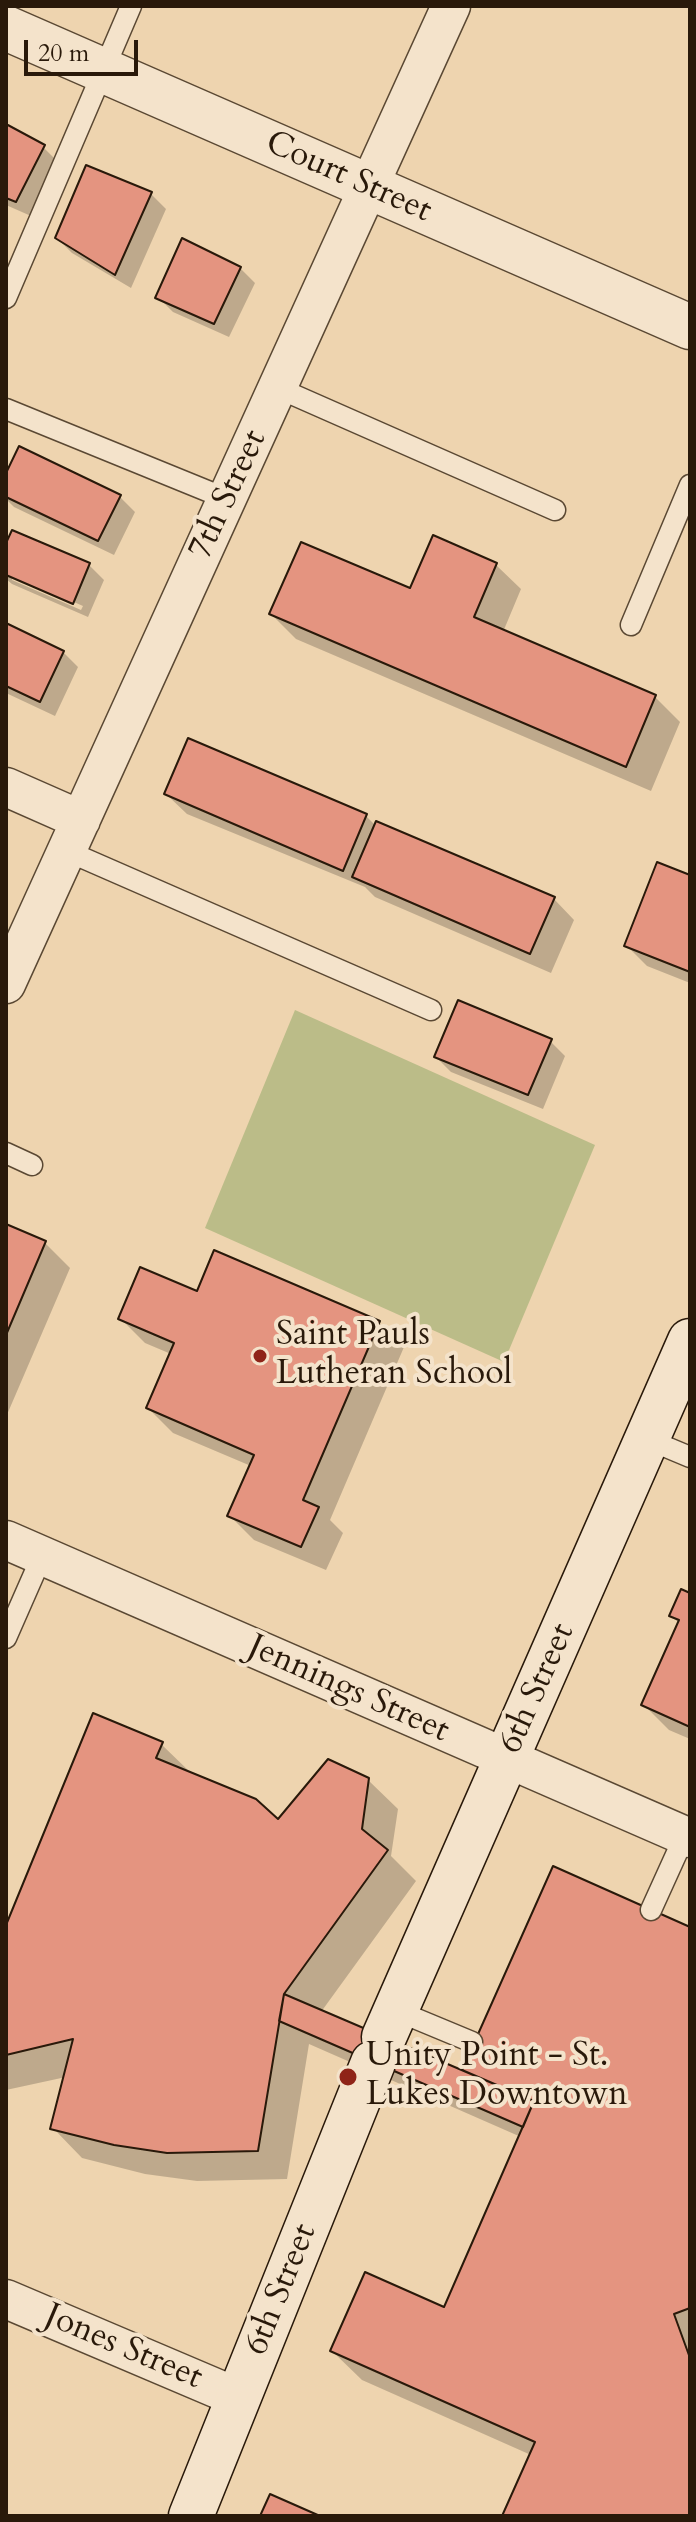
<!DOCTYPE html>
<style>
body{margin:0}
#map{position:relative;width:696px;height:2522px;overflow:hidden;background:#eed4af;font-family:Cardo,serif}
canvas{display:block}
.frame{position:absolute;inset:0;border:8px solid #29190a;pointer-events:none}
.scale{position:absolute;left:24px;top:40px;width:114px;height:36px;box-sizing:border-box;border:4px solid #29190a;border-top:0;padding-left:10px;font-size:24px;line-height:28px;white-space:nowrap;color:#29190a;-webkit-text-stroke:6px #f4e3cb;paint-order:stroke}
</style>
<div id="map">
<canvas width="696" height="2522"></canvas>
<div class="frame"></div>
<div class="scale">20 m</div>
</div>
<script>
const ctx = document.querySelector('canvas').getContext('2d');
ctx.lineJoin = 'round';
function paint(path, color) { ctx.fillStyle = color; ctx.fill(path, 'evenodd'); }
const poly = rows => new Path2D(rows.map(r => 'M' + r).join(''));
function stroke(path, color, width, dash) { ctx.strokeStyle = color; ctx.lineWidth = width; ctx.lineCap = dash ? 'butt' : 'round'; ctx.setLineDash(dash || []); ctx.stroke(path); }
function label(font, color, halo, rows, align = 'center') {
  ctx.font = font + ' Cardo,serif'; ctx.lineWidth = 8; ctx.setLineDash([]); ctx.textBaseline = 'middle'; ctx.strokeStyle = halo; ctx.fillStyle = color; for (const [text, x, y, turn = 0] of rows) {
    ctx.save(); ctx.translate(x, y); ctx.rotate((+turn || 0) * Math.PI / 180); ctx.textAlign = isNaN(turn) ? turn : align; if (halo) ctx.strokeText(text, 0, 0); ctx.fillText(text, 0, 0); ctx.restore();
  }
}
paint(poly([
 [295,1010,595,1145,504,1362,205,1228]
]), '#bbbc88');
paint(poly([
 [6,127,43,147,58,162,31,216,6,205],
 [151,194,166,209,131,288,72,253,57,238],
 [240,268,255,283,229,337,173,312,158,297],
 [6,478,120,497,135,512,114,555,14,507,6,499],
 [6,548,89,565,104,580,88,617,12,584,6,579],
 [12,575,83,606,81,610,12,580],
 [496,565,521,589,503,632,655,697,680,722,651,791,296,639,271,614,411,591],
 [6,625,63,652,78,667,55,716,6,693],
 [166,794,366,816,376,826,554,899,574,920,551,973,375,897,365,887,187,814],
 [690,877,690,983,647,966,626,945],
 [550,1041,565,1056,543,1109,451,1072,436,1057],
 [6,1226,45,1243,70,1268,6,1417],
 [120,1318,379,1323,404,1347,330,1520,343,1533,326,1570,254,1540,229,1515,251,1466,173,1433,148,1408,171,1354,145,1343],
 [690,1595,690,1739,669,1730,644,1705,680,1624,671,1615],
 [161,1744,191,1773,279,1822,368,1780,398,1809,391,1856,416,1881,321,2012,463,2073,554,1869,690,1929,690,2516,504,2516,531,2455,362,2380,332,2351,445,2310,521,2137,309,2044,287,2179,197,2181,145,2174,82,2158,53,2128,66,2077,6,2090,6,1931]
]), '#0003');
const building = poly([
 [6,124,45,145,16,202,6,198,6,124],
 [86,165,152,192,115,275,55,238,86,165],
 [182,238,241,267,214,324,155,298,182,238],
 [19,446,121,495,98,541,6,497,6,473,19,446],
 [12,530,90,563,73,604,6,575,6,543,12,530],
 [433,535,497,563,474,617,656,695,626,767,269,614,301,542,410,588,433,535],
 [6,623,64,651,40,702,6,686,6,623],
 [188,738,367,814,343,871,164,794,188,738],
 [376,821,555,897,530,954,352,877,376,821],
 [657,862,690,875,690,972,624,946,657,862],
 [458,1000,552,1039,528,1095,434,1057,458,1000],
 [6,1224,46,1241,6,1335,6,1224],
 [214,1250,380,1321,303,1500,319,1507,301,1547,227,1516,254,1455,146,1408,174,1343,118,1319,140,1267,197,1291,214,1250],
 [681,1589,690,1593,690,1727,641,1705,679,1620,669,1616,681,1589],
 [93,1713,163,1742,156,1758,256,1799,278,1819,328,1759,369,1778,362,1829,388,1850,284,1994,258,2151,167,2153,114,2145,50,2129,73,2039,6,2055,6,1925,93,1713],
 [553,1866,690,1927,690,2308,674,2314,690,2358,690,2516,502,2516,535,2442,330,2351,365,2272,444,2307,534,2101,462,2070,553,1866],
 [284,1994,534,2101,523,2127,279,2021,284,1994],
 [270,2494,320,2516,260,2516,270,2494]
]);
paint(building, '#e49480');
stroke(building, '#29190a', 2);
const service = poly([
 [6,298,131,6],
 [278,388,555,510],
 [6,409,227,499],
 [631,625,690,485],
 [67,851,431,1010],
 [6,1153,32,1165],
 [647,1439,690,1457],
 [6,1638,42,1556],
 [651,1910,685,1835],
 [395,2010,472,2042]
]);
const minor = poly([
 [6,787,81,820],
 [6,984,451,6],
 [6,1540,690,1838],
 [6,2299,239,2398]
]);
const tertiary = poly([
 [6,28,690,327]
]);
const secondary = poly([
 [384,2037,690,1341],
 [191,2516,373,2063]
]);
stroke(service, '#5a4833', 23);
stroke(minor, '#5a4833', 41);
stroke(tertiary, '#5a4833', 47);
stroke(secondary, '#29190a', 47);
stroke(service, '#f4e3cb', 20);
stroke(minor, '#f4e3cb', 38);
stroke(tertiary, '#f4e3cb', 44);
stroke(secondary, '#f4e3cb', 44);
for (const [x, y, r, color] of [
 [260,1356,8,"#8f2418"],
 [348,2077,10,"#8f2418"]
]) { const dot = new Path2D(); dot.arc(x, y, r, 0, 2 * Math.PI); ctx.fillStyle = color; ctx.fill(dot); stroke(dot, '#f4e3cb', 3); }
label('34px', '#29190a', '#f4e3cb', [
 ["Court Street",348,178,24],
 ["7th Street",229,495,-65],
 ["6th Street",538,1689,-66],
 ["Jennings Street",348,1690,24],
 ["6th Street",282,2290,-68],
 ["Jones Street",123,2348,23]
]);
label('34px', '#29190a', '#f4e3cb', [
 ["Saint Pauls",276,1336],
 ["Lutheran School",276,1375],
 ["Unity Point - St.",366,2057],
 ["Lukes Downtown",366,2096]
], 'left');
</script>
